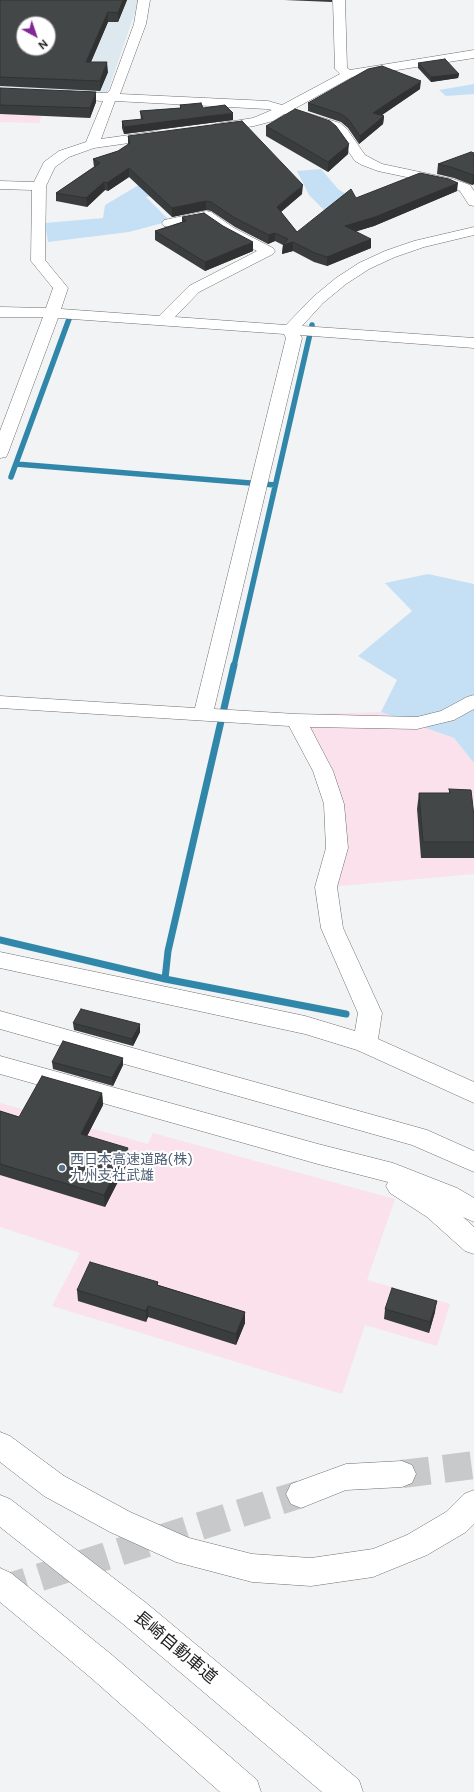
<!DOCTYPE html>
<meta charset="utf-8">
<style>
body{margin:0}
#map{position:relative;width:474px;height:1792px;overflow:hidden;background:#f1f3f5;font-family:"DM Sans",sans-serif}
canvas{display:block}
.north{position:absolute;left:16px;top:16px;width:40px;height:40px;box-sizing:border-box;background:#fff;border:1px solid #a5a5a6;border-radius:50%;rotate:140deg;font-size:11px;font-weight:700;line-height:16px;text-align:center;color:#1f1f20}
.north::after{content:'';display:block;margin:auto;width:14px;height:18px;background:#822794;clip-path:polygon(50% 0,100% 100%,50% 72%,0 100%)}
</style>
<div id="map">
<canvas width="474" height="1792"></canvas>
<div class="north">N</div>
</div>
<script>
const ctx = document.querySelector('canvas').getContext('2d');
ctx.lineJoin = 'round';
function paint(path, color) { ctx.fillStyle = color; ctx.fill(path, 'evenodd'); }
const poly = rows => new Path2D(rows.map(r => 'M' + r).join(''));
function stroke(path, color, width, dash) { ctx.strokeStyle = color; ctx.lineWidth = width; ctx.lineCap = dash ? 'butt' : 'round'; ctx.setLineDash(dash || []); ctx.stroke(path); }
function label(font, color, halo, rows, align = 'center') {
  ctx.font = font + ' "DM Sans","Noto Sans JP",sans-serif'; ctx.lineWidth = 4; ctx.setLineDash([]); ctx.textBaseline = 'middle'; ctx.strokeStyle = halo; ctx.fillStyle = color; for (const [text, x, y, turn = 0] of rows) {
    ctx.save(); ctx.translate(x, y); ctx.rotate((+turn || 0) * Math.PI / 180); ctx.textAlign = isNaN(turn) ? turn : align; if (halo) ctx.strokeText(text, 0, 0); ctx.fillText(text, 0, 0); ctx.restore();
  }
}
paint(poly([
 [0,95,50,97,39,123,0,122],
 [381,712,454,738,474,763,474,874,318,888,330,843,327,801,287,715],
 [0,1103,148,1144,153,1133,395,1199,367,1280,450,1304,437,1346,365,1325,342,1394,52,1306,80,1253,0,1227]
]), '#fae1eb');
paint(poly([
 [0,0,139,0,107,94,0,89],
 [24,24,48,24,48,48,24,48]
]), '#dee8ef');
paint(poly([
 [474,84,474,94,446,96,439,90],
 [267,147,276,157,229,182,146,197,170,221,129,232,48,242,45,223,103,218,105,205,159,173,222,156],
 [321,169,338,189,367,207,332,218,309,195,297,171],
 [428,574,474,584,474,763,454,738,381,712,397,680,358,656,412,611,385,583]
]), '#c5e0f5');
stroke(poly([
 [16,464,275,485],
 [11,477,69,319],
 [234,666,312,325]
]), '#3087aa', 5.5);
stroke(poly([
 [0,940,165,979,346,1014],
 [165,979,168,951,234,665]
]), '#3087aa', 7);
stroke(poly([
 [402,1474,474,1465],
 [0,1590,301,1494]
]), '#c7c9ca', 28, [28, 14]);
const street = poly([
 [138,0,150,0,146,24,120,94,268,101,282,105,340,74,335,69,333,0,345,0,347,68,350,70,474,50,474,58,352,77,294,109,340,123,347,129,365,155,382,164,453,179,470,185,474,191,474,206,469,205,460,191,449,186,378,171,362,165,355,161,337,135,330,129,284,114,273,121,254,126,215,132,209,128,215,124,253,118,272,110,267,109,115,101,101,139,157,131,163,135,157,139,94,148,69,157,55,167,46,186,45,260,68,288,61,309,159,316,189,286,257,251,224,234,204,220,169,227,164,226,162,223,164,220,169,219,206,211,211,212,234,228,273,248,275,251,273,254,199,292,175,317,286,325,313,297,336,278,359,263,385,251,414,241,474,227,474,235,424,247,395,257,369,269,346,284,323,303,302,326,474,338,474,348,300,335,302,338,214,709,296,714,417,717,441,711,467,697,474,695,474,709,454,720,417,729,310,727,333,771,344,804,348,848,337,887,343,928,382,1013,378,1039,474,1082,474,1103,357,1050,305,1034,0,968,0,952,305,1016,355,1031,358,1013,321,928,315,887,326,848,324,804,313,771,289,726,0,708,0,696,195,708,286,338,284,334,58,318,8,453,6,457,0,458,0,431,43,317,0,317,0,307,46,308,53,288,31,261,32,190,0,189,0,181,34,182,44,162,59,151,86,142,103,101,67,99,61,95,67,91,107,93,110,90,134,24,138,0],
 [402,1461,412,1465,416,1474,412,1483,402,1487,346,1490,301,1508,291,1504,286,1494,291,1484,346,1464,402,1461]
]);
const highway = poly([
 [0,1011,427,1130,474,1151,474,1172,412,1145,0,1029,0,1011],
 [0,1056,318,1144,393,1163,457,1188,474,1198,474,1222,463,1217,474,1227,474,1254,465,1251,427,1217,390,1193,386,1186,388,1182,318,1164,0,1074,0,1056],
 [0,1432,10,1436,64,1476,130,1512,189,1538,252,1554,311,1558,373,1549,407,1535,446,1512,464,1494,474,1490,474,1524,466,1532,427,1555,373,1577,311,1586,252,1582,176,1562,110,1532,44,1496,0,1462,0,1432],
 [0,1495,10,1499,145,1602,359,1780,363,1792,322,1792,123,1624,0,1527,0,1495],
 [0,1568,11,1573,112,1655,257,1780,261,1792,220,1792,90,1677,0,1602,0,1568]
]);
stroke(street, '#6d6f71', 1);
stroke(highway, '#6d6f71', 1);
paint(street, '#fff');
paint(highway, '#fff');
paint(poly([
 [0,0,127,0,118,22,108,22,91,62,108,72,100,91,0,86],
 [284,0,332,0,332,2],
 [418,63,459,74,458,78,431,82,418,68],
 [0,88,96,102,90,118,0,114],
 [420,89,382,115,384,116,383,124,359,144,348,128,341,122,308,111,308,103],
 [180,105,203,108,233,120,124,134,122,128,122,121,141,120,140,111,180,108],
 [266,126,348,154,328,172,266,136],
 [128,136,302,194,281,212,297,232,356,198,457,191,374,226,356,231,371,248,327,266,314,262,293,251,282,254,283,245,275,241,268,244,235,227,211,211,206,210,172,217,129,177,108,191,105,190,87,207,56,201,56,193,94,167,93,159,118,151,128,145],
 [474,153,474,184,472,185,454,178,437,174,438,164],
 [182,217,223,226,253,251,205,271,155,240,155,231,182,222],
 [449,789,474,816,474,858,421,858,417,809,419,793,449,793],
 [73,1023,140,1032,133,1046,74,1030],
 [52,1062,123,1065,113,1086,53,1069],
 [102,1093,103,1105,87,1136,129,1160,105,1207,0,1175,0,1111,19,1117],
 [158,1282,158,1285,245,1312,245,1323,236,1345,148,1317,146,1322,78,1301,77,1290],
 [385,1309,435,1312,429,1333,384,1319]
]), '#3a3d3e');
paint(poly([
 [123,0,127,0,118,22,118,13],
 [108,12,108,22,87,71,86,62],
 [107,62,108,72,100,91,100,81],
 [459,74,458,78,431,82,431,77],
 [421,81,420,89,373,121,373,113],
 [96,92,96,102,90,118,90,108],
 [233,113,233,120,124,134,124,127],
 [384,116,383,124,359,144,360,136],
 [349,144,348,154,328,172,328,162],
 [129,168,129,177,108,191,107,183],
 [473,175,474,175,474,184,472,185],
 [104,182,105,190,87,207,86,198],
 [458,183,457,191,374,226,345,235,345,226],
 [303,185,302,194,276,216,277,207],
 [206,201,206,210,172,217,172,208],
 [275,233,275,241,268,244,269,235],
 [371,239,371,248,327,266,327,257],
 [253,242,253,251,205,271,205,262],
 [293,242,293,251,282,254,283,245],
 [140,1024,140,1032,133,1046,132,1039],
 [123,1058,123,1065,113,1086,112,1078],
 [102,1093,103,1105,82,1146,81,1134],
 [128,1148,129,1160,105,1207,104,1195],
 [437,1301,435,1312,429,1333,430,1322],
 [148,1306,148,1317,146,1322,146,1311],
 [245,1312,245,1323,236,1345,236,1334]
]), '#303232');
const building = poly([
 [0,0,123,0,118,13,108,12,86,62,107,62,100,81,0,77,0,0],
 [24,24,48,24,48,48,24,48,24,24],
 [445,59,459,74,431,77,418,63,445,59],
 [382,66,421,81,373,113,384,116,360,136,349,120,341,114,308,103,368,69,382,66],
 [0,88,96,92,90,108,0,105,0,88],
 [201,103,203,108,225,105,233,113,124,127,122,121,143,119,140,111,181,108,180,105,201,103],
 [295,109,330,121,336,126,349,144,328,162,266,126,295,109],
 [242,121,303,185,277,207,297,232,351,189,356,198,420,173,449,179,458,183,375,217,345,226,371,239,327,257,315,253,293,242,283,245,288,239,275,233,269,235,235,218,211,202,206,201,172,208,129,168,107,183,104,182,86,198,56,193,100,163,93,159,118,151,130,143,128,136,242,121],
 [471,152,474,153,474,175,473,175,454,168,438,164,471,152],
 [204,213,223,226,253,242,205,262,155,231,186,221,182,217,204,213],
 [449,789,471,790,474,816,474,842,423,842,419,793,450,793,449,789],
 [81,1009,140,1024,132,1039,73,1023,81,1009],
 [63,1041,123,1058,112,1078,52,1062,63,1041],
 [42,1076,102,1093,81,1134,128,1148,104,1195,0,1164,0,1111,19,1117,42,1076],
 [90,1262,158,1282,157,1285,245,1312,236,1334,148,1306,146,1311,77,1290,90,1262],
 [392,1288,437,1301,430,1322,385,1309,392,1288]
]);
paint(building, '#444748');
stroke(building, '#303232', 1);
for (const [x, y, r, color] of [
 [62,1168,4,"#5c6f8a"]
]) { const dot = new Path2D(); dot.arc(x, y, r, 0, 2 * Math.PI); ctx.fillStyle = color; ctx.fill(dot); stroke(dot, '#fff', 1.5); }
label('14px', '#4e5e75', '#fff', [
 ["西日本高速道路(株)",70,1160],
 ["九州支社武雄",70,1176]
], 'left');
label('17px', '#1f1f20', '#fff', [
 ["長崎自動車道",175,1648,40]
]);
</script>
